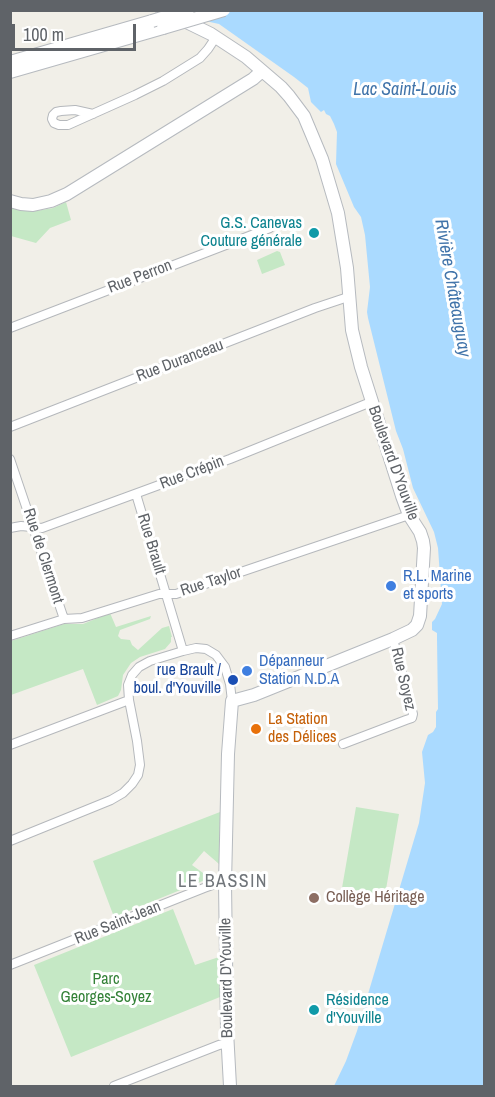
<!DOCTYPE html>
<meta charset="utf-8">
<style>
body{margin:0}
#map{position:relative;width:495px;height:1097px;overflow:hidden;background:#f1efe8;font-family:"Archivo Narrow",sans-serif}
canvas{display:block}
.frame{position:absolute;inset:0;border:12px solid #5f6368;pointer-events:none}
.scale{position:absolute;left:12px;top:24px;width:124px;height:27px;box-sizing:border-box;border:3px solid #5f6368;border-top:0;padding-left:8px;font-size:18px;line-height:21px;white-space:nowrap;color:#5f6368;-webkit-text-stroke:4px #fff;paint-order:stroke}
</style>
<div id="map">
<canvas width="495" height="1097"></canvas>
<div class="frame"></div>
<div class="scale">100 m</div>
</div>
<script>
const ctx = document.querySelector('canvas').getContext('2d');
ctx.lineJoin = 'round';
function paint(path, color) { ctx.fillStyle = color; ctx.fill(path, 'evenodd'); }
const poly = rows => new Path2D(rows.map(r => 'M' + r).join(''));
function stroke(path, color, width, dash) { ctx.strokeStyle = color; ctx.lineWidth = width; ctx.lineCap = dash ? 'butt' : 'round'; ctx.setLineDash(dash || []); ctx.stroke(path); }
function label(font, color, halo, rows, align = 'center') {
  ctx.font = font + ' "Archivo Narrow",sans-serif'; ctx.lineWidth = 6; ctx.setLineDash([]); ctx.textBaseline = 'middle'; ctx.strokeStyle = halo; ctx.fillStyle = color; for (const [text, x, y, turn = 0] of rows) {
    ctx.save(); ctx.translate(x, y); ctx.rotate((+turn || 0) * Math.PI / 180); ctx.textAlign = isNaN(turn) ? turn : align; if (halo) ctx.strokeText(text, 0, 0); ctx.fillText(text, 0, 0); ctx.restore();
  }
}
paint(poly([
 [66,202,71,220,50,228,36,243,11,236,10,207,22,210,36,211,53,208],
 [277,251,280,252,285,265,262,274,257,260],
 [110,613,116,627,151,616,150,619,120,630,118,636,121,639,130,640,132,645,138,650,162,628,169,626,172,637,171,637,171,642,165,649,140,657,131,663,123,675,121,690,118,696,97,705,83,669,11,695,11,641,64,624,83,624],
 [356,807,399,814,385,895,342,888],
 [220,812,219,864,204,851,192,865,210,878,114,917,93,861],
 [173,909,195,965,219,957,220,997,71,1057,34,965]
]), '#c5e8c5');
paint(poly([
 [186,11,484,11,484,1086,334,1086,346,1061,357,1031,419,823,425,783,422,752,428,735,433,732,436,727,436,712,438,709,437,639,437,633,432,630,432,622,435,619,442,604,438,548,434,532,413,488,403,449,396,431,368,318,367,312,370,287,365,235,361,217,354,207,336,164,337,132,334,124,330,116,326,114,324,110,321,112,311,102,308,88,294,77,219,24,210,22]
]), '#aadaff');
const street = poly([
 [93,114,75,110,61,111,56,112,53,115,52,119,54,123,59,125,68,125,135,95,163,81,200,58,208,49,216,37],
 [10,328,270,228],
 [10,427,315,308,345,298,350,298],
 [10,459,64,619],
 [136,494,183,651],
 [10,528,21,526,42,528,230,459,371,402],
 [10,636,64,619,82,618,159,594,176,594,409,515],
 [343,744,406,720,412,718,413,714,393,639],
 [10,745,129,700],
 [10,841,111,800,123,793,132,784,138,775,140,765,137,741,129,700,128,685,132,675,139,667,150,661,183,651,196,648,206,649,216,655,225,667,230,684,232,701],
 [10,965,204,888,218,883,225,883],
 [114,1086,219,1045,228,1043]
]);
const secondary = poly([
 [162,10,211,34,246,57,281,87,289,96,304,116,322,159,338,213,347,268,352,330,361,367,402,496,409,515,420,532,423,541,424,548,420,616,417,625,412,630,393,639,254,695,232,701,228,754,225,883,227,1031,230,1086],
 [10,62,152,21],
 [10,72,163,28],
 [10,201,21,204,33,205,51,201,67,194,253,79,262,71]
]);
stroke(street, '#b5b8bc', 10);
stroke(secondary, '#b6babf', 14);
stroke(street, '#fff', 8);
stroke(secondary, '#fff', 12);
const secondaryBridge = poly([
 [152,21,188,10],
 [163,28,224,10]
]);
stroke(secondaryBridge, '#b6babf', 14, []);
stroke(secondaryBridge, '#fff', 12);
for (const [x, y, r, color] of [
 [314,233,6,"#0f9aa8"],
 [391,586,6,"#3f7fe0"],
 [247,671,6,"#3f7fe0"],
 [233,680,6,"#1a4fb4"],
 [256,729,6,"#e8710a"],
 [314,898,6,"#8d6e63"],
 [314,1010,6,"#0f9aa8"]
]) { const dot = new Path2D(); dot.arc(x, y, r, 0, 2 * Math.PI); ctx.fillStyle = color; ctx.fill(dot); stroke(dot, '#fff', 2); }
label('16px', '#0d838f', '#fff', [
 ["G.S. Canevas",302,224],
 ["Couture générale",302,242],
 ["Résidence",326,1001,"left"],
 ["d'Youville",326,1019,"left"]
], 'right');
label('16px', '#5f6368', '#fff', [
 ["Rue Perron",140,277,-21],
 ["Rue Duranceau",180,361,-21],
 ["Boulevard D'Youville",393,463,70],
 ["Rue Crépin",192,473,-21],
 ["Rue Brault",151,544,73],
 ["Rue de Clermont",43,556,72],
 ["Rue Taylor",211,582,-18],
 ["Rue Soyez",403,679,77],
 ["Rue Saint-Jean",118,923,-22],
 ["Boulevard D'Youville",227,978,-91]
]);
label('16px', '#366cbe', '#fff', [
 ["R.L. Marine",403,577],
 ["et sports",403,595],
 ["Dépanneur",259,662],
 ["Station N.D.A",259,680]
], 'left');
label('16px', '#164399', '#fff', [
 ["rue Brault /",221,671],
 ["boul. d'Youville",221,689]
], 'right');
label('16px', '#c56008', '#fff', [
 ["La Station",268,720],
 ["des Délices",268,738]
], 'left');
label('16px', '#785e54', '#fff', [
 ["Collège Héritage",326,898]
], 'left');
label('16px', '#348238', '#fff', [
 ["Parc",106,980],
 ["Georges-Soyez",106,998]
]);
label('italic 18px', '#4174aa', '#fff', [
 ["Lac Saint-Louis",405,90],
 ["Rivière Châteauguay",452,288,80]
]);
ctx.letterSpacing = '1.5px';
label('18px', '#70757a', '#fff', [
 ["LE BASSIN",223,882]
]);
ctx.letterSpacing = '0px';
</script>
